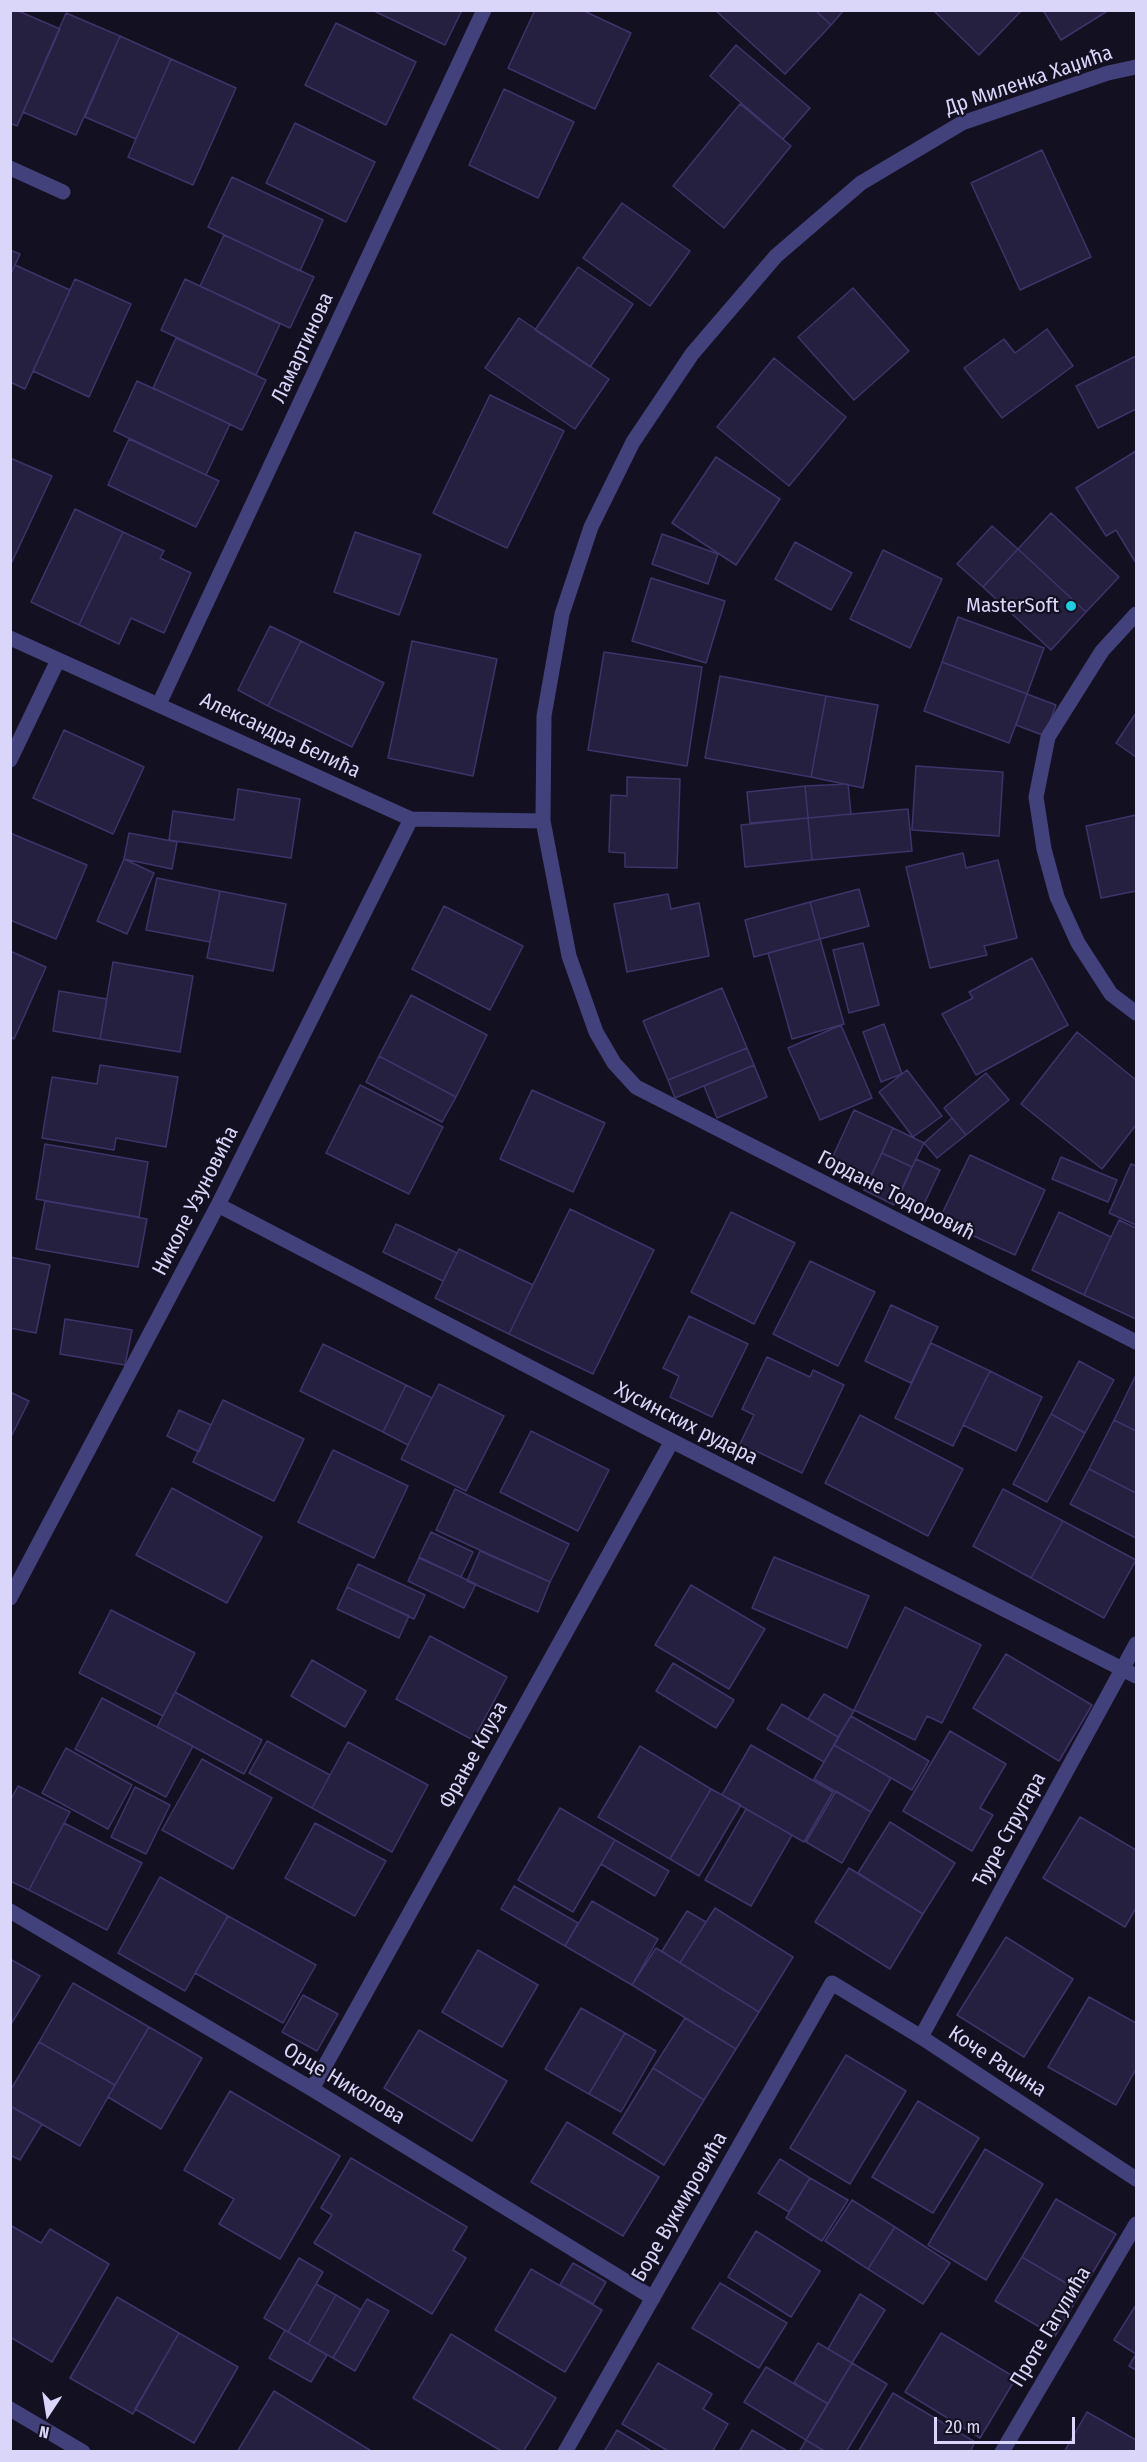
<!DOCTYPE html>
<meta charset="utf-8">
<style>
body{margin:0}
#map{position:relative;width:1147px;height:2462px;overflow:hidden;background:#131121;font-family:"Fira Sans Condensed",sans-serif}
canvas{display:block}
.frame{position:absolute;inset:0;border:12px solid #dad6fa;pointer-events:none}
.north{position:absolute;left:18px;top:2384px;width:60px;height:60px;-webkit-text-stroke:4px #131121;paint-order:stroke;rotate:192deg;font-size:16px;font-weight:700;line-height:24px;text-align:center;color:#dad6fa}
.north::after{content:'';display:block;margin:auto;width:21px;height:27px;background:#dad6fa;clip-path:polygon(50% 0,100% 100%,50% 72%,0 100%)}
.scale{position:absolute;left:934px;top:2417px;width:141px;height:27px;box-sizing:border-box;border:3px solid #dad6fa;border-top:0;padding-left:8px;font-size:18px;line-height:21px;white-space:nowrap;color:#dad6fa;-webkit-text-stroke:4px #131121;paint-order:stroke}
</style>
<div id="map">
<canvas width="1147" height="2462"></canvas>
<div class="frame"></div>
<div class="north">N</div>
<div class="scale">20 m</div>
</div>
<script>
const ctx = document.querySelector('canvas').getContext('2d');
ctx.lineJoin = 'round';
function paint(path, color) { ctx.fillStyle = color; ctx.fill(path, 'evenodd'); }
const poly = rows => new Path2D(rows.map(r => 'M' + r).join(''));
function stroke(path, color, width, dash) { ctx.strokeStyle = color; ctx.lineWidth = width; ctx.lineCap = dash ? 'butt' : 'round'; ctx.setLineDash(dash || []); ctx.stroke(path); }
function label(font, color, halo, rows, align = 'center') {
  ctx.font = font + ' "Fira Sans Condensed",sans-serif'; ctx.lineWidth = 4.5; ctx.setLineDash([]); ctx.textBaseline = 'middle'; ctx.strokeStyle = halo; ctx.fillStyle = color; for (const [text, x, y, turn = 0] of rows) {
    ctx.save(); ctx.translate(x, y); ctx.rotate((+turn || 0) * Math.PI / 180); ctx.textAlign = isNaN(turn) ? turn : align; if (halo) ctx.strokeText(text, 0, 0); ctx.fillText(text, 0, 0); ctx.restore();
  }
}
const building = poly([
 [11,10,16,10,60,29,17,126,10,123,11,10],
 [372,10,462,10,445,45,372,10],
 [535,10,582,10,631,33,595,109,508,68,535,10],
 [715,10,815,10,831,25,785,74,715,10],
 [815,10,844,10,831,25,815,10],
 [933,10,1022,10,979,55,933,10],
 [1043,10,1109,10,1061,40,1043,10],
 [66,13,120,36,76,135,23,112,66,13],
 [336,23,416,62,386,125,305,85,336,23],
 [120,36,171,59,136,139,85,117,120,36],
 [736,45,810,108,783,139,710,76,736,45],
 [171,59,236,88,193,185,128,157,171,59],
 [504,89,574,122,538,198,469,165,504,89],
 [740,104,791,146,724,228,673,186,740,104],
 [295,123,375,162,346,222,266,183,295,123],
 [1042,150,1091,257,1020,290,971,183,1042,150],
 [232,177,323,220,300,271,208,227,232,177],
 [622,203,690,251,650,306,583,258,622,203],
 [224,235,314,277,290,328,200,286,224,235],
 [10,250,20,254,10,276,10,250],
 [15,265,70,290,25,389,10,382,10,276,15,265],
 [578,267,633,304,590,367,535,330,578,267],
 [75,279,131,304,89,397,33,371,75,279],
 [185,279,280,324,256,375,161,330,185,279],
 [853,288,909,351,854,400,798,337,853,288],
 [519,318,609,379,575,429,485,368,519,318],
 [1047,329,1073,366,1002,418,964,368,1004,339,1015,353,1047,329],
 [176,338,266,380,242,430,153,388,176,338],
 [1136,356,1136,409,1098,428,1076,386,1136,356],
 [774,358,846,417,789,486,717,427,774,358],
 [137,381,230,424,206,475,114,431,137,381],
 [490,395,564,431,507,548,433,513,490,395],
 [129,439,219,481,196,527,108,485,129,439],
 [1136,451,1136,563,1116,530,1106,536,1076,488,1136,451],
 [716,457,780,499,736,565,672,523,716,457],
 [10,458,52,476,10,566,10,458],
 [75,509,123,532,79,625,31,602,75,509],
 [1051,513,1119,577,1086,612,1018,549,1051,513],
 [992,526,1018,549,983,587,957,564,992,526],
 [123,532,164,551,160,558,191,573,164,633,131,618,119,644,79,625,123,532],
 [355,532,421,555,399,615,334,592,355,532],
 [662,534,718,554,708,584,652,564,662,534],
 [795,542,852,573,831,610,775,579,795,542],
 [1018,549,1086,612,1051,650,983,587,1018,549],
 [883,550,942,579,910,648,850,619,883,550],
 [651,578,725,601,706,663,632,641,651,578],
 [958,617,1044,648,1027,694,942,662,958,617],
 [270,626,301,641,268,706,238,690,270,626],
 [301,641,384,683,352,747,268,706,301,641],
 [412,641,497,659,473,776,388,758,412,641],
 [604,652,702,667,687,766,588,750,604,652],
 [942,662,1027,694,1009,743,924,711,942,662],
 [720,676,826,696,811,777,705,758,720,676],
 [1027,694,1056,705,1045,736,1016,725,1027,694],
 [826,696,878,705,863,788,811,777,826,696],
 [1136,713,1136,757,1116,743,1136,713],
 [64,730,144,767,113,834,33,798,64,730],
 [916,766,1003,772,999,836,912,830,916,766],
 [627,777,680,779,677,868,625,867,625,853,609,852,611,795,627,796,627,777],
 [848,784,851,814,808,818,805,786,848,784],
 [805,786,808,818,750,823,747,792,805,786],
 [238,789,300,799,291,858,169,840,173,811,234,820,238,789],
 [908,809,912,851,812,860,808,818,908,809],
 [1136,815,1136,891,1101,898,1086,826,1136,815],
 [808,818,812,860,745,867,741,825,808,818],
 [10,833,87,865,56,939,10,920,10,833],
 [129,833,177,842,172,869,124,859,129,833],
 [963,853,966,868,998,860,1017,938,984,946,987,955,930,968,906,867,963,853],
 [124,859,154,873,127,934,97,921,124,859],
 [157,878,220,891,210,942,146,930,157,878],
 [859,889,869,926,820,939,810,902,859,889],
 [220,891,286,904,273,971,207,958,220,891],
 [668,894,671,909,699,903,709,956,627,972,614,904,668,894],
 [810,902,820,939,754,957,745,920,810,902],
 [444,906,523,946,490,1010,412,969,444,906],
 [820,939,844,1024,792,1039,768,953,820,939],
 [863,943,879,1005,849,1013,833,950,863,943],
 [10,951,46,967,14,1039,10,1037,10,951],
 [1032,958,1068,1025,976,1075,942,1014,973,998,969,992,1032,958],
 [113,962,193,976,180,1052,100,1039,113,962],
 [722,988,747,1048,668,1080,643,1021,722,988],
 [59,991,107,999,100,1039,53,1031,59,991],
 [411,995,487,1035,456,1097,379,1056,411,995],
 [884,1024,902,1074,881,1082,863,1032,884,1024],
 [841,1025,872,1098,820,1120,788,1048,841,1025],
 [1077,1032,1136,1080,1136,1125,1102,1169,1021,1104,1077,1032],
 [747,1048,754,1065,675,1098,668,1080,747,1048],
 [379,1056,456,1097,442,1122,366,1082,379,1056],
 [100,1065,178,1077,166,1147,116,1138,114,1150,42,1138,52,1077,97,1084,100,1065],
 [754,1065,767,1097,717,1118,704,1086,754,1065],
 [907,1070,942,1116,913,1137,879,1092,907,1070],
 [986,1073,1009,1100,966,1135,944,1108,986,1073],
 [360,1085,443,1127,409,1194,326,1153,360,1085],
 [532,1090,605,1123,573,1192,500,1159,532,1090],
 [854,1110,893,1128,868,1183,829,1165,854,1110],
 [952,1118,966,1135,937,1158,924,1143,952,1118],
 [893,1128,924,1143,912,1167,882,1153,893,1128],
 [45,1144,148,1162,139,1217,36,1199,45,1144],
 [882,1153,912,1167,894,1205,864,1190,882,1153],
 [970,1155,1045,1190,1015,1255,939,1220,970,1155],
 [1061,1157,1117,1180,1108,1202,1052,1179,1061,1157],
 [916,1159,940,1170,923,1206,900,1194,916,1159],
 [1131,1164,1136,1166,1136,1225,1109,1213,1131,1164],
 [45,1201,147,1219,138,1267,36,1249,45,1201],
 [570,1209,654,1250,593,1374,509,1334,570,1209],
 [731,1212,795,1243,754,1324,691,1292,731,1212],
 [1059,1212,1111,1237,1084,1295,1032,1270,1059,1212],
 [1119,1220,1136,1228,1136,1319,1084,1295,1119,1220],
 [396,1224,457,1253,443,1281,383,1252,396,1224],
 [459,1249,533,1285,509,1334,435,1298,459,1249],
 [10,1257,50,1265,36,1333,10,1328,10,1257],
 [810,1261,875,1292,838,1366,773,1334,810,1261],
 [891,1305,938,1327,911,1383,865,1361,891,1305],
 [689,1316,748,1344,712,1417,670,1397,679,1376,663,1368,689,1316],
 [65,1319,132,1330,125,1365,60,1354,65,1319],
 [931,1343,990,1371,953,1446,895,1418,931,1343],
 [323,1344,406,1385,383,1432,300,1391,323,1344],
 [767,1357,810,1377,813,1370,844,1385,802,1473,756,1451,753,1457,737,1450,754,1415,742,1409,767,1357],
 [1079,1361,1114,1380,1085,1433,1051,1414,1079,1361],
 [990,1371,1042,1397,1016,1451,963,1425,990,1371],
 [1136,1375,1136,1431,1114,1420,1136,1375],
 [439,1384,504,1416,466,1491,401,1459,439,1384],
 [406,1385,432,1398,408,1445,383,1432,406,1385],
 [10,1392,29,1401,10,1439,10,1392],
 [223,1400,304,1439,274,1501,193,1462,223,1400],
 [179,1410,211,1425,199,1452,167,1436,179,1410],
 [1051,1414,1085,1433,1047,1502,1013,1484,1051,1414],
 [860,1415,963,1469,928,1536,825,1483,860,1415],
 [1114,1420,1136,1431,1136,1493,1089,1469,1114,1420],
 [531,1431,609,1470,578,1531,500,1492,531,1431],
 [333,1450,408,1486,374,1558,298,1522,333,1450],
 [1089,1469,1136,1493,1136,1538,1070,1504,1089,1469],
 [172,1488,262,1537,227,1603,136,1555,172,1488],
 [455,1489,569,1544,550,1582,436,1530,455,1489],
 [1003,1489,1063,1521,1031,1578,973,1546,1003,1489],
 [1063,1521,1136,1560,1104,1618,1031,1578,1063,1521],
 [431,1532,473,1552,461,1577,419,1557,431,1532],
 [480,1551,550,1582,538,1612,467,1581,480,1551],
 [774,1557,869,1596,847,1648,752,1608,774,1557],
 [419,1558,476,1584,464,1608,408,1581,419,1558],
 [358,1564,425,1595,414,1619,347,1587,358,1564],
 [691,1585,765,1629,729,1689,655,1645,691,1585],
 [347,1587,409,1616,399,1638,337,1609,347,1587],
 [905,1607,981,1645,942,1723,927,1716,915,1740,854,1710,905,1607],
 [111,1610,195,1653,163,1716,79,1673,111,1610],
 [430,1636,507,1677,473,1740,396,1699,430,1636],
 [1006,1654,1092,1705,1059,1761,973,1708,1006,1654],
 [312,1660,366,1691,345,1727,291,1696,312,1660],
 [673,1663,734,1700,716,1728,656,1691,673,1663],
 [175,1692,262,1740,244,1774,157,1727,175,1692],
 [824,1694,854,1711,838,1737,808,1719,824,1694],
 [102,1698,193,1746,166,1797,75,1749,102,1698],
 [782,1704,838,1737,824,1762,767,1729,782,1704],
 [851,1716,929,1761,912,1790,834,1745,851,1716],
 [950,1731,1006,1764,980,1808,993,1815,972,1851,903,1811,950,1731],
 [267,1741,330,1775,312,1808,249,1773,267,1741],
 [348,1742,428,1785,392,1852,312,1808,348,1742],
 [751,1745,833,1792,804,1842,722,1795,751,1745],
 [834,1745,891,1778,871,1812,814,1779,834,1745],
 [640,1746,711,1789,670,1859,598,1817,640,1746],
 [66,1748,132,1785,108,1829,42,1793,66,1748],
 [202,1759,272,1798,233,1869,162,1830,202,1759],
 [18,1786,70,1812,29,1890,10,1881,10,1801,18,1786],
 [135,1787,170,1805,146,1854,111,1837,135,1787],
 [711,1789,741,1805,699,1876,670,1859,711,1789],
 [836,1791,871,1812,842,1863,806,1842,836,1791],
 [560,1808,615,1840,573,1912,518,1880,560,1808],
 [746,1809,792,1835,751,1906,705,1880,746,1809],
 [1080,1817,1136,1850,1136,1908,1125,1927,1043,1878,1080,1817],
 [890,1822,955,1863,923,1914,858,1873,890,1822],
 [64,1823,142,1863,107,1930,29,1890,64,1823],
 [315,1823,386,1861,355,1916,285,1878,315,1823],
 [615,1840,669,1871,655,1896,601,1864,615,1840],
 [849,1868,923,1914,890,1969,815,1922,849,1868],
 [160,1877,228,1916,185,1991,118,1953,160,1877],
 [514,1886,578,1923,565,1946,501,1909,514,1886],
 [592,1901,658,1939,632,1985,565,1946,592,1901],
 [715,1908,793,1957,759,2012,680,1963,715,1908],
 [687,1911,706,1922,680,1963,662,1951,687,1911],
 [228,1916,316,1965,283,2023,195,1973,228,1916],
 [1006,1937,1073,1979,1024,2057,957,2015,1006,1937],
 [656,1948,759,2012,736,2049,632,1985,656,1948],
 [478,1950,538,1985,502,2047,442,2012,478,1950],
 [10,1959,40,1976,10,2026,10,1959],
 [73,1983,149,2027,115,2085,39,2042,73,1983],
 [303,1995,338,2014,317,2051,282,2032,303,1995],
 [1089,1997,1136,2023,1136,2069,1116,2105,1048,2067,1089,1997],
 [581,2008,625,2033,589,2094,545,2069,581,2008],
 [685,2018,736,2049,704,2100,653,2068,685,2018],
 [149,2027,202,2058,161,2129,108,2097,149,2027],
 [419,2030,507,2081,472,2141,384,2088,419,2030],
 [625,2033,656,2051,621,2112,589,2094,625,2033],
 [39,2042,115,2085,80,2146,10,2106,10,2091,39,2042],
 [846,2055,906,2091,850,2184,790,2148,846,2055],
 [653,2068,704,2100,664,2165,613,2133,653,2068],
 [230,2091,340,2156,280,2259,219,2224,234,2199,184,2170,230,2091],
 [918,2101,979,2138,933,2213,872,2177,918,2101],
 [10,2106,42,2124,20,2160,10,2155,10,2106],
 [567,2122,659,2177,623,2236,531,2182,567,2122],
 [985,2149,1043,2184,986,2280,928,2245,985,2149],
 [351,2158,467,2227,453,2250,466,2258,432,2314,314,2243,332,2215,321,2208,351,2158],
 [780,2159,810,2178,789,2212,758,2193,780,2159],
 [810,2178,848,2200,822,2241,786,2218,810,2178],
 [1056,2199,1116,2234,1081,2292,1022,2257,1056,2199],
 [852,2200,895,2227,868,2269,825,2241,852,2200],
 [10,2225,41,2243,50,2229,109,2264,52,2362,10,2337,10,2225],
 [895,2227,950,2263,923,2304,868,2269,895,2227],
 [756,2231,820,2271,791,2317,728,2277,756,2231],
 [1022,2257,1081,2292,1055,2336,995,2301,1022,2257],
 [299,2258,323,2272,288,2332,264,2318,299,2258],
 [573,2263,606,2282,593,2304,560,2285,573,2263],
 [531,2269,602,2310,565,2372,495,2330,531,2269],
 [720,2283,787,2323,759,2368,692,2328,720,2283],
 [316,2284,336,2295,308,2344,288,2332,316,2284],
 [860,2294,885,2310,852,2363,828,2349,860,2294],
 [336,2295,361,2310,333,2358,308,2344,336,2295],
 [117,2297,179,2333,133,2414,70,2378,117,2297],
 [367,2299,389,2311,355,2371,333,2358,367,2299],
 [1136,2305,1136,2370,1129,2366,1136,2354,1114,2340,1136,2305],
 [285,2330,327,2355,311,2382,269,2358,285,2330],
 [179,2333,238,2367,194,2443,135,2409,179,2333],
 [941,2333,1016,2378,980,2438,905,2392,941,2333],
 [451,2334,556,2398,523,2452,503,2452,413,2398,451,2334],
 [818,2343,852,2363,828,2404,794,2383,818,2343],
 [658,2363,712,2394,703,2409,728,2424,712,2452,670,2452,622,2424,658,2363],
 [852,2363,887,2384,846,2452,826,2452,806,2440,852,2363],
 [766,2367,828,2404,806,2440,744,2402,766,2367],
 [274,2391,373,2452,237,2452,274,2391],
 [893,2393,975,2442,970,2452,858,2452,893,2393],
 [1087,2412,1136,2440,1136,2452,1064,2452,1087,2412],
 [617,2430,653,2452,604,2452,617,2430],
 [752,2430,789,2452,739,2452,752,2430],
 [806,2440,826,2452,799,2452,806,2440]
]);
paint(building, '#251f40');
stroke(building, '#3e3469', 1.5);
stroke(poly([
 [1136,67,1108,73,962,123,861,183,776,256,692,354,633,442,591,527,562,614,544,716,543,821,569,956,596,1032,614,1063,636,1087,1136,1342],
 [10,168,63,192],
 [1136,614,1102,651,1048,737,1036,797,1044,849,1057,897,1078,943,1111,994,1136,1013],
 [10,638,411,819,543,821],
 [159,704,484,10],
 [10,760,58,660],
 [218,1205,672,1441,1136,1676],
 [10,1598,218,1205,411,819],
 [10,1911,312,2089,653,2298],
 [921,2037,1136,1644],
 [312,2089,672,1441],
 [10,2409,83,2452],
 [565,2452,832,1983,921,2037,1136,2179],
 [1002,2452,1136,2224]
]), '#43417b', 15);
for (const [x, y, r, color] of [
 [1071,606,6,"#1ccee0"]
]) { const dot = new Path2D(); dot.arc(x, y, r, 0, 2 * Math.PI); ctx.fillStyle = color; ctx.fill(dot); stroke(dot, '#131121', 2); }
label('21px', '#dad6fa', '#131121', [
 ["Др Миленка Хаџића",1029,81,-19],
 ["Ламартинова",303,348,-65],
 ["Александра Белића",280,736,25],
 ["Гордане Тодоровић",896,1196,27],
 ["Николе Узуновића",196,1201,-63],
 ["Хусинских рудара",686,1424,27],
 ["Фрање Клуза",474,1755,-61],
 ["Ђуре Стругара",1010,1830,-61],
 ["Коче Рацина",997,2062,33],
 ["Орце Николова",344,2084,31],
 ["Боре Вукмировића",680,2207,-60],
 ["Проте Гагулића",1051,2327,-59]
]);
label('21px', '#dad6fa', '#131121', [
 ["MasterSoft",1059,606]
], 'right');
</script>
